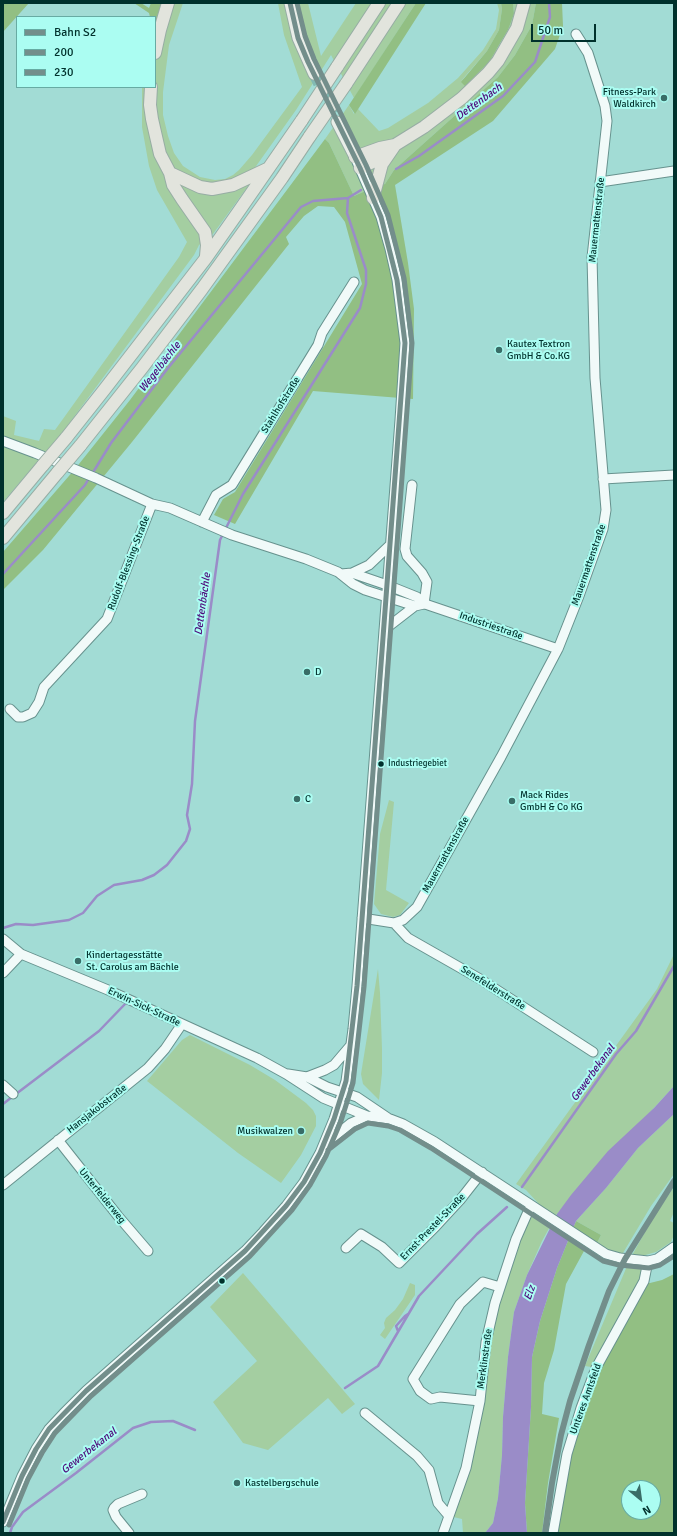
<!DOCTYPE html>
<meta charset="utf-8">
<style>
body{margin:0}
#map{position:relative;width:677px;height:1536px;overflow:hidden;background:#a2dcd5;font-family:Signika,sans-serif}
canvas{display:block}
.frame{position:absolute;inset:0;border:4px solid #00312c;pointer-events:none}
.legend{position:absolute;left:16px;top:16px;width:140px;height:72px;box-sizing:border-box;background:#abfdf2;border:1px solid #67aba3;margin:0;padding:5px 7px;list-style:none;font-size:12px;color:#00312c}
.legend li{display:flex;align-items:center;gap:8px;height:20px}
.legend b{width:20px;border:1px solid #67aba3}
.north{position:absolute;left:621px;top:1480px;width:40px;height:40px;box-sizing:border-box;background:#abfdf2;border:1px solid #67aba3;border-radius:50%;rotate:151deg;font-size:11px;font-weight:700;line-height:16px;text-align:center;color:#00312c}
.north::after{content:'';display:block;margin:auto;width:14px;height:18px;background:#396d67;clip-path:polygon(50% 0,100% 100%,50% 72%,0 100%)}
.scale{position:absolute;left:531px;top:24px;width:65px;height:18px;box-sizing:border-box;border:2px solid #00312c;border-top:0;padding-left:5px;font-size:12px;line-height:14px;white-space:nowrap;color:#00312c;-webkit-text-stroke:3px #abfdf2;paint-order:stroke}
</style>
<div id="map">
<canvas width="677" height="1536"></canvas>
<div class="frame"></div>
<ul class="legend">
<li><b style="height:5px;background:#738e8b"></b>Bahn S2</li>
<li><b style="height:5px;background:#738e8b"></b>200</li>
<li><b style="height:5px;background:#738e8b"></b>230</li>
</ul>
<div class="north">N</div>
<div class="scale">50 m</div>
</div>
<script>
const ctx = document.querySelector('canvas').getContext('2d');
ctx.lineJoin = 'round';
function paint(path, color) { ctx.fillStyle = color; ctx.fill(path, 'evenodd'); }
const poly = rows => new Path2D(rows.map(r => 'M' + r).join(''));
function stroke(path, color, width, dash) { ctx.strokeStyle = color; ctx.lineWidth = width; ctx.lineCap = dash ? 'butt' : 'round'; ctx.setLineDash(dash || []); ctx.stroke(path); }
function label(font, color, halo, rows, align = 'center') {
  ctx.font = font + ' Signika,sans-serif'; ctx.lineWidth = 4; ctx.setLineDash([]); ctx.textBaseline = 'middle'; ctx.strokeStyle = halo; ctx.fillStyle = color; for (const [text, x, y, turn = 0] of rows) {
    ctx.save(); ctx.translate(x, y); ctx.rotate((+turn || 0) * Math.PI / 180); ctx.textAlign = isNaN(turn) ? turn : align; if (halo) ctx.strokeText(text, 0, 0); ctx.fillText(text, 0, 0); ctx.restore();
  }
}
paint(poly([
 [162,3,183,3,169,45,163,92,163,115,168,136,174,153,183,166,200,177,215,180,225,179,233,175,239,170,252,155,302,87,284,35,278,3,308,3,321,56,356,3,416,3,354,98,331,55,296,110,254,169,248,186,213,234,199,245,194,255,62,433,3,502,3,416,16,421,14,435,39,441,44,429,55,430,179,257,187,242,157,190,149,166,142,127,142,87,155,87,155,27],
 [497,3,501,3,502,9,499,30,487,51,461,81,499,47,508,30,514,14,513,3,536,3,532,25,515,55,498,77,394,170,385,184,377,186,354,196,329,143,325,139,349,105,354,114,358,109,379,131,388,128,428,103,458,78,483,50,496,29,499,10],
 [389,800,394,802,386,890,409,903,400,915,393,917,381,914,374,904,380,834],
 [674,954,674,1086,557,1214,542,1241,527,1275,514,1312,508,1357,503,1417,502,1455,498,1498,493,1523,485,1533,463,1533,462,1519,449,1516,466,1468,486,1342,531,1205,538,1203,526,1190,516,1184,657,989],
 [378,969,380,993,382,1049,382,1073,379,1100,363,1084,361,1074],
 [190,1035,250,1065,275,1080,306,1103,313,1110,316,1116,316,1126,301,1155,281,1183,238,1153,147,1081,182,1040],
 [674,1114,674,1174,651,1206,620,1258,595,1247,601,1235,576,1221,606,1188,638,1148],
 [674,1187,674,1212,670,1221,674,1223,674,1235,671,1242,656,1252,642,1256,641,1277,591,1367,585,1366,630,1259,651,1221],
 [243,1273,355,1404,342,1414,328,1398,268,1450,243,1443,213,1402,257,1361,210,1307],
 [410,1283,415,1285,415,1295,385,1339,380,1335,385,1328,384,1323,386,1318,395,1310,403,1299]
]), '#a4cea1');
paint(poly([
 [3,3,29,3,3,32],
 [134,3,141,3,149,8,151,3,162,3,155,27,155,17,150,17,149,13],
 [416,3,426,3,355,114,349,105],
 [501,3,513,3,514,14,508,30,489,62,465,86,461,82,487,51,499,30,502,9],
 [536,3,562,3,563,26,555,49,493,121,395,185,408,263,414,309,413,399,313,391,235,524,214,515,223,499,235,492,362,284,345,222,334,207,318,206,304,216,286,237,289,244,132,442,43,550,3,590,3,552,75,469,130,400,325,139,329,143,354,196,377,186,385,184,394,170,498,77,515,55,532,25],
 [576,1221,601,1235,595,1247,584,1251,566,1284,554,1350,544,1383,542,1414,559,1418,548,1483,542,1533,527,1533,525,1503,531,1407,532,1357,540,1321,557,1268],
 [674,1274,674,1533,553,1533,581,1408,644,1281,650,1283,662,1280],
 [629,1488,653,1488,653,1512,629,1512]
]), '#92bf83');
paint(poly([
 [674,1086,674,1114,638,1148,606,1188,576,1221,557,1268,540,1321,532,1357,531,1407,525,1503,527,1533,485,1533,493,1523,498,1498,502,1455,503,1417,508,1357,514,1312,527,1275,557,1214,571,1195,608,1151,654,1108]
]), '#9a8cc8');
stroke(poly([
 [396,169,419,156,503,96,535,62,550,17,549,3],
 [348,198,361,190],
 [92,474,111,443,168,368,301,207,313,201,348,198],
 [3,574,85,485,89,478],
 [3,928,16,924,33,925,69,920,83,913,97,896,114,885,142,880,154,875,167,865,186,841,190,829,187,815,192,784,195,721,220,540,243,494,360,308,366,284,366,270,347,213,348,198],
 [16,1094,99,1031,126,1003],
 [3,1104,12,1097],
 [522,1187,616,1054,636,1031,674,966],
 [398,1331,396,1326,405,1316,408,1314],
 [345,1388,378,1366,419,1296,477,1234,507,1207],
 [10,1533,12,1527,23,1512,76,1473,133,1428,151,1422,173,1421,195,1430]
]), '#9a8cc8', 2.5);
stroke(poly([
 [314,74,337,122]
]), '#82bab3', 11, [11, 5.5]);
const minor = poly([
 [600,182,674,171],
 [3,441,35,453,96,478,152,504,170,508,232,535,306,559,338,572,353,584,365,590,415,606,424,604],
 [603,479,674,475],
 [412,485,405,549,407,556,422,573,427,582,424,604],
 [202,522,216,495,232,485,318,345,322,333,354,282],
 [352,573,369,565,390,545],
 [341,574,352,573,387,585,417,597,424,604,428,605,558,649],
 [384,630,415,606],
 [10,709,18,717,23,717,32,713,39,702,44,687,107,619,152,504],
 [362,918,394,923,403,920,417,907,501,757,558,649,579,596,603,529,606,510,595,378,592,257,607,121,605,106,588,53,576,34],
 [394,923,408,938,480,979,593,1052],
 [3,939,21,954,108,990,257,1058,286,1074,323,1098,367,1116],
 [3,973,21,954],
 [288,1074,307,1077,327,1087,357,1097,388,1118],
 [307,1077,325,1070,334,1065,351,1045],
 [3,1085,13,1094],
 [58,1140,118,1216,148,1251],
 [325,1144,351,1123,367,1116,390,1119,403,1124,435,1142,606,1254,620,1258,648,1261,657,1259,674,1247],
 [3,1185,148,1068,165,1049,182,1024],
 [346,1248,361,1234,382,1247,399,1263,436,1226,460,1200,482,1172],
 [480,1401,440,1397,431,1399,420,1391,413,1379,460,1304,483,1282,500,1287],
 [365,1413,417,1456,429,1470,438,1503,449,1516],
 [3,1522,22,1476,36,1449,49,1429,63,1414,86,1391,245,1251,263,1232,286,1206,304,1182,320,1153,334,1119,346,1081,353,1029,357,986,400,420,405,343,397,280,390,249,381,217,357,162],
 [129,1533,116,1517,113,1510,114,1508,118,1504,142,1494],
 [443,1533,466,1468,480,1401,486,1342,495,1303,516,1239,531,1205],
 [553,1533,567,1454,581,1408,596,1368,644,1281,648,1261]
]);
const major = poly([
 [290,3,298,38,314,74],
 [337,122,355,157]
]);
const highway = poly([
 [155,53,160,30,168,3],
 [337,67,379,3],
 [346,84,399,3],
 [151,87,150,105,152,119,160,154,170,173,173,185,182,199,205,232,207,245,206,256],
 [355,157,380,148,395,145,424,127,462,98,488,73,498,61,517,28,524,3],
 [360,168,387,155],
 [170,173,200,187,212,189,233,185,267,169],
 [373,198,382,164,395,145],
 [66,438,104,390,206,258,239,211,302,120],
 [80,446,142,368,202,289,282,178,310,136],
 [3,513,43,465],
 [3,538,58,472]
]);
stroke(minor, '#67928e', 11);
stroke(major, '#97ada4', 13);
stroke(highway, '#97ada4', 14);
stroke(minor, '#f1faf9', 9);
stroke(major, '#e9ede8', 11);
stroke(highway, '#e2e4dd', 12);
const highwayBridge = poly([
 [302,120,337,67],
 [310,136,346,84],
 [43,465,66,438],
 [58,472,80,446]
]);
stroke(highwayBridge, '#97ada4', 14, []);
stroke(highwayBridge, '#e2e4dd', 12);
stroke(poly([
 [3,1522,22,1476,36,1449,49,1429,86,1391,245,1251,286,1206,304,1182,320,1153,334,1119,346,1081,357,986,405,343,397,280,381,217,360,168,308,62,298,38,290,3]
]), '#738e8b', 5);
stroke(poly([
 [328,1150,355,1129,368,1123,388,1126,400,1130,431,1148,603,1261,619,1265,649,1268,660,1265,674,1256],
 [9,1525,28,1479,42,1453,55,1433,91,1396,250,1256,292,1210,310,1185,326,1156,341,1121,353,1083,364,987,412,343,404,278,388,215,366,165,314,59,305,36,297,3]
]), '#738e8b', 5);
stroke(poly([
 [545,1533,552,1483,561,1435,570,1401,589,1345,609,1291,625,1259,674,1181]
]), '#738e8b', 6);
for (const [x, y, r, color] of [
 [664,98,4,"#396d67"],
 [499,350,4,"#396d67"],
 [307,672,4,"#396d67"],
 [381,764,3.5,"#00312c"],
 [297,799,4,"#396d67"],
 [512,801,4,"#396d67"],
 [78,961,4,"#396d67"],
 [301,1131,4,"#396d67"],
 [222,1281,3.5,"#00312c"],
 [237,1483,4,"#396d67"]
]) { const dot = new Path2D(); dot.arc(x, y, r, 0, 2 * Math.PI); ctx.fillStyle = color; ctx.fill(dot); stroke(dot, '#abfdf2', 1.5); }
label('9px', '#00312c', '#abfdf2', [
 ["Industriegebiet",388,764]
], 'left');
label('10px', '#00312c', '#abfdf2', [
 ["Fitness-Park",656,92,"right"],
 ["Waldkirch",656,104,"right"],
 ["Kautex Textron",507,344],
 ["GmbH & Co.KG",507,356],
 ["D",315,672],
 ["Mack Rides",520,795],
 ["GmbH & Co KG",520,807],
 ["C",305,799],
 ["Kindertagesstätte",86,955],
 ["St. Carolus am Bächle",86,967],
 ["Musikwalzen",293,1131,"right"],
 ["Kastelbergschule",245,1483]
], 'left');
label('10px', '#00312c', '#abfdf2', [
 ["Mauermattenstraße",597,220,-84],
 ["Stahlhofstraße",281,405,-58],
 ["Rudolf-Blessing-Straße",129,563,-69],
 ["Mauermattenstraße",589,565,-71],
 ["Industriestraße",491,626,19],
 ["Mauermattenstraße",446,855,-61],
 ["Senefelderstraße",493,988,32],
 ["Erwin-Sick-Straße",144,1007,25],
 ["Hansjakobstraße",97,1109,-38],
 ["Unterfelderweg",102,1196,51],
 ["Ernst-Prestel-Straße",433,1227,-46],
 ["Merklinstraße",485,1359,-82],
 ["Unteres Amtsfeld",586,1399,-70]
]);
label('italic 11px', '#4d087a', '#abfdf2', [
 ["Dettenbach",479,102,-36],
 ["Wegelbächle",160,367,-52],
 ["Dettenbächle",203,604,-82],
 ["Gewerbekanal",593,1073,-54],
 ["Elz",530,1293,-70],
 ["Gewerbekanal",89,1451,-38]
]);
</script>
